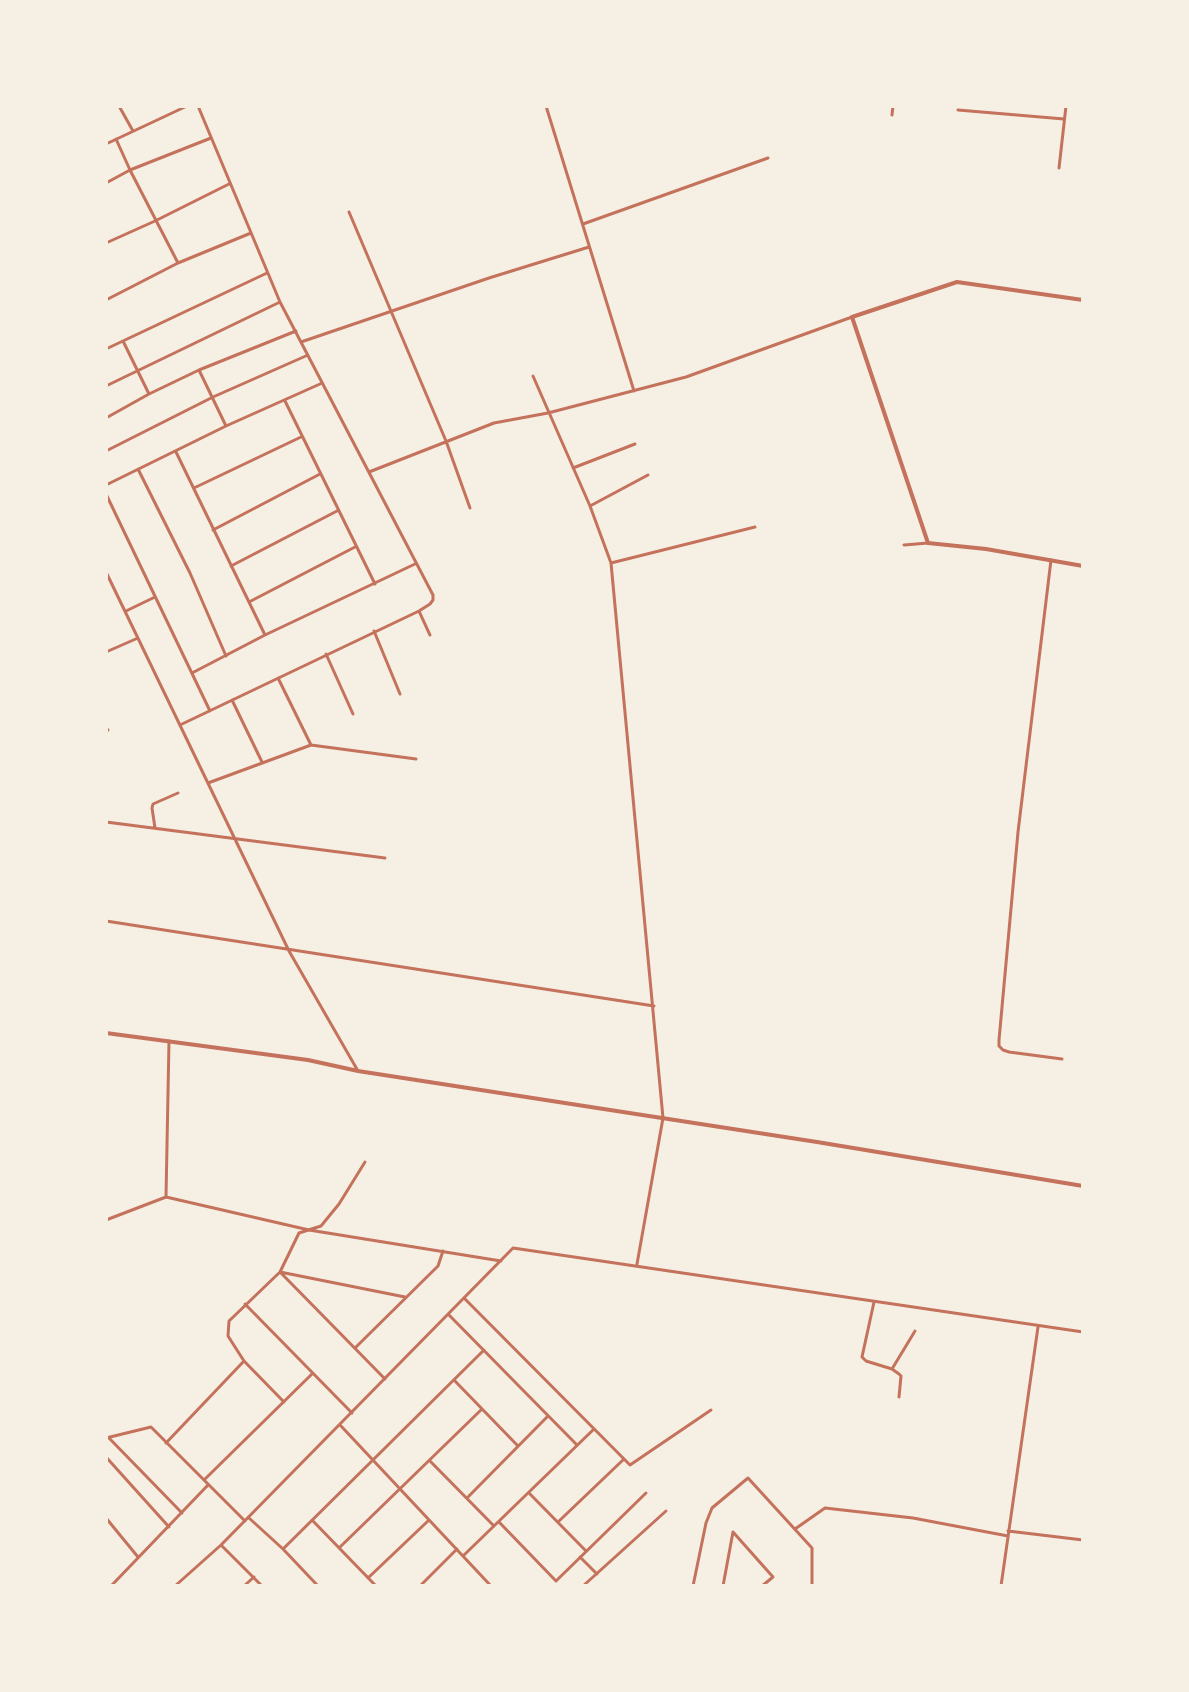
<!DOCTYPE html>
<style>
body{margin:0}
#map{position:relative;width:1189px;height:1692px;overflow:hidden;background:#f6efe4;font-family:Lato,sans-serif}
canvas{display:block}
.frame{position:absolute;inset:0;border:108px solid #f6efe4;pointer-events:none}
</style>
<div id="map">
<canvas width="1189" height="1692"></canvas>
<div class="frame"></div>
</div>
<script>
const ctx = document.querySelector('canvas').getContext('2d');
ctx.lineJoin = 'round';
const poly = rows => new Path2D(rows.map(r => 'M' + r).join(''));
function stroke(path, color, width, dash) { ctx.strokeStyle = color; ctx.lineWidth = width; ctx.lineCap = dash ? 'butt' : 'round'; ctx.setLineDash(dash || []); ctx.stroke(path); }
stroke(poly([
 [119,106,133,131],
 [546,106,634,391],
 [958,110,1064,119],
 [892,115,893,106],
 [116,139,130,170,178,263],
 [106,144,187,106],
 [1059,168,1066,106],
 [106,183,130,170,211,138],
 [349,212,446,441,470,508],
 [583,224,768,158],
 [106,243,155,221,229,184],
 [106,300,178,263,251,233],
 [123,341,149,394],
 [301,342,489,278,589,247],
 [106,349,267,273],
 [199,370,226,426],
 [533,376,590,506,611,563,663,1118,637,1264],
 [106,386,280,302],
 [285,401,375,584],
 [106,418,149,394,199,370,296,331],
 [106,451,213,397,308,355],
 [176,452,265,635],
 [573,468,635,444],
 [139,471,190,573,226,656],
 [369,472,494,423,548,413,686,377,852,317],
 [106,485,226,426,320,384],
 [194,488,301,437],
 [106,494,210,711],
 [590,506,648,475],
 [213,530,320,474],
 [904,545,928,543],
 [1051,560,1018,832,999,1040,999,1046,1003,1050,1009,1052,1062,1059],
 [611,563,755,527],
 [231,566,337,511],
 [106,572,289,951,358,1071],
 [249,602,355,547],
 [126,611,155,597],
 [419,611,430,635],
 [374,631,400,694],
 [106,652,138,638],
 [326,654,353,714],
 [192,673,265,635,415,564],
 [278,678,311,745],
 [232,700,262,762],
 [180,725,419,611,430,604,433,600,433,595,280,302,198,106],
 [106,728,108,730],
 [208,783,311,745,416,759],
 [106,822,385,858],
 [155,828,152,808,153,804,178,793],
 [106,921,654,1006],
 [166,1197,169,1041],
 [106,1220,166,1197,309,1230,501,1261],
 [280,1272,385,1379],
 [280,1272,405,1297],
 [465,1299,630,1465,711,1410],
 [874,1302,862,1357,866,1361,892,1369,899,1374,901,1376,899,1397],
 [245,1304,352,1413],
 [448,1314,577,1445],
 [355,1348,438,1266,443,1251],
 [892,1369,915,1331],
 [454,1380,518,1446],
 [284,1402,244,1361,228,1336,229,1321,280,1272,299,1233,321,1226,339,1204,365,1162],
 [341,1426,491,1586],
 [106,1438,151,1427,245,1521],
 [109,1438,182,1513],
 [166,1443,244,1361],
 [106,1457,169,1527],
 [430,1461,494,1526],
 [204,1480,313,1373],
 [530,1494,586,1551],
 [467,1498,548,1416],
 [106,1518,138,1557],
 [249,1518,283,1549,318,1586],
 [312,1520,376,1586],
 [499,1522,556,1581,646,1493],
 [558,1522,624,1459],
 [795,1529,825,1508,913,1518,1008,1536],
 [1008,1531,1083,1540],
 [222,1546,262,1586],
 [339,1548,482,1409],
 [283,1549,484,1350],
 [463,1556,594,1429],
 [580,1557,597,1574],
 [368,1578,429,1520],
 [112,1585,208,1485],
 [175,1586,221,1545,513,1248,1083,1332],
 [244,1586,254,1577],
 [420,1586,457,1549],
 [583,1586,666,1511],
 [693,1586,706,1523,712,1508,748,1478,812,1548,812,1586],
 [723,1586,733,1532,773,1577,762,1586],
 [1001,1586,1038,1327]
]), '#c5725c', 3);
stroke(poly([
 [1083,300,957,282,852,317,928,543,986,549,1083,566],
 [106,1033,308,1060,358,1071,817,1142,1083,1186]
]), '#c5725c', 4);
</script>
